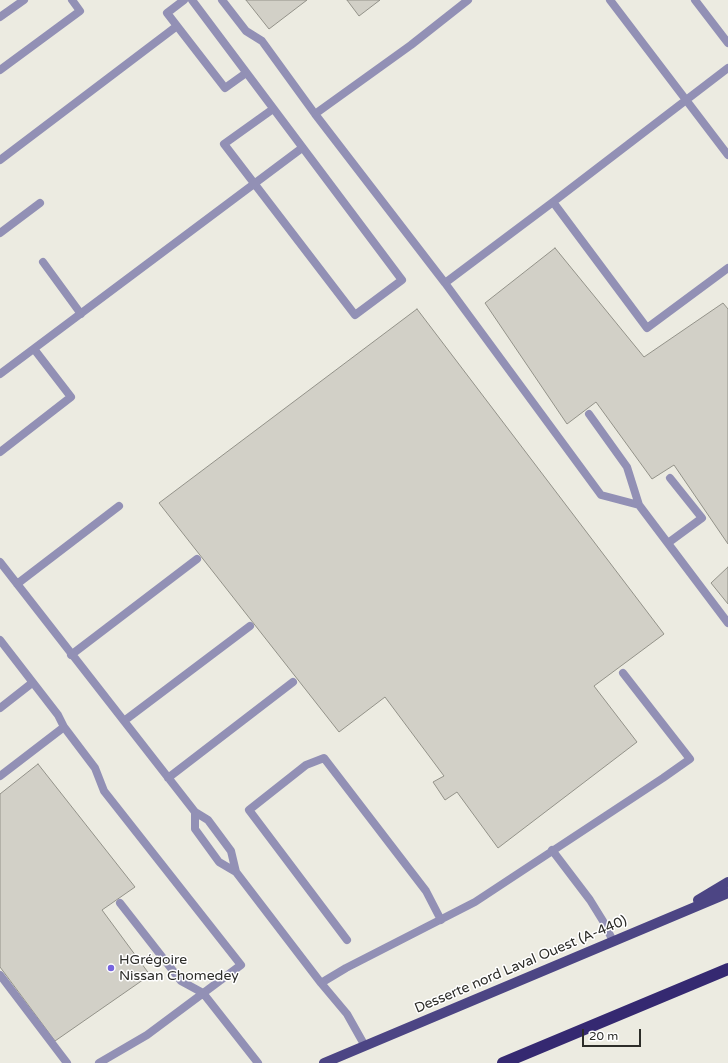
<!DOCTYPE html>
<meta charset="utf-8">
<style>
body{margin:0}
#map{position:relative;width:728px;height:1063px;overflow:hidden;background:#ecebe1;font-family:"Varela Round",sans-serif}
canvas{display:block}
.scale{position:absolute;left:582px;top:1029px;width:59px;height:18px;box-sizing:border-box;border:2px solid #2d2d29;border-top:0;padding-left:5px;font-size:12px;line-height:14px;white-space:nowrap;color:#2d2d29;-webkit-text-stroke:3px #fff;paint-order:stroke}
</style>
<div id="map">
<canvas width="728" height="1063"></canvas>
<div class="scale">20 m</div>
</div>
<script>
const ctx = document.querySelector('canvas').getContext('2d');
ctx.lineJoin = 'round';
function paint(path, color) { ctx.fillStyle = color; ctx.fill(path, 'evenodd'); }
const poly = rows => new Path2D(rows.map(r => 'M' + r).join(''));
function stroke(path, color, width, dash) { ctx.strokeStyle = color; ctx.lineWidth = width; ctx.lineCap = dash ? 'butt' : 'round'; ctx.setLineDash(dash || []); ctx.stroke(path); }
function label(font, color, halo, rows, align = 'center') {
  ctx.font = font + ' "Varela Round",sans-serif'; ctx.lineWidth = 3; ctx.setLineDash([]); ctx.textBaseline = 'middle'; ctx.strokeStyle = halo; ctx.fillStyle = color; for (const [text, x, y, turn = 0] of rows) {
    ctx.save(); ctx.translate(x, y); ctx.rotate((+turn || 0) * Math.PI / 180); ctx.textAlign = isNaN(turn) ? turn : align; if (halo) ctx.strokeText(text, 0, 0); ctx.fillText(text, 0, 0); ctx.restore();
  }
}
const building = poly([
 [246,0,307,0,269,29,246,0],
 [347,0,380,0,359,16,347,0],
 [555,248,644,357,723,303,728,309,728,544,674,465,652,479,596,402,567,424,485,303,555,248],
 [417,309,664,634,594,686,637,742,498,848,457,792,445,800,433,782,444,776,385,697,339,732,159,503,417,309],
 [728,567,728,604,711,583,728,567],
 [38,764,135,887,102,910,150,975,55,1041,0,967,0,794,38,764]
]);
paint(building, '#d2d0c7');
stroke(building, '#939289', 1);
stroke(poly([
 [184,0,167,13,225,88,246,73],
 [192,0,402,280,355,315,224,144,273,109],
 [222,0,246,31,262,41,315,114,411,45,468,0],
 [610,0,728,155],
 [695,0,728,43],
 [0,17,24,0],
 [0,70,80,11,72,0],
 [315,114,445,283,553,202,728,68],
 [0,160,177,26],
 [553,202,647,328,728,268],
 [0,233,40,203],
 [43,262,81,314],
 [445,283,601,495,639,505,728,623],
 [0,374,302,148],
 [589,414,627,467,639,505],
 [0,452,71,397,34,349],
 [668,543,702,518,670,478],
 [0,562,195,812,208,820,231,851,236,872],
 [17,584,119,506],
 [0,640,58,715,64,727],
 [71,655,197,559],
 [0,708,32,683],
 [124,721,250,626],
 [0,776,64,727,95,768,104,791,241,965,147,1035,99,1063],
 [168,778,293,682],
 [195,812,195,829,219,862,236,872,321,983],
 [552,850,590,900,603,921,613,941],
 [120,903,181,981,203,993,258,1063],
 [347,940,249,810,306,765,324,758,426,891,441,920],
 [0,975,67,1063],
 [365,1046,347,1014,321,983,346,968,475,902,663,778,690,759,623,673]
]), '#9290b5', 8);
stroke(poly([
 [698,900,728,882],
 [324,1063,728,893]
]), '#4c4584', 10);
stroke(poly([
 [503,1063,728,969]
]), '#352971', 12);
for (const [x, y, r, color] of [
 [111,968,4,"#7664de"]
]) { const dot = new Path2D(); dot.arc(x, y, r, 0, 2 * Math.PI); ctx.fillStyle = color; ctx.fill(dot); stroke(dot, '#fff', 1.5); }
label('14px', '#2d2d29', '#fff', [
 ["HGrégoire",119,960],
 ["Nissan Chomedey",119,976]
], 'left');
label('14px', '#2d2d29', '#fff', [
 ["Desserte nord Laval Ouest (A-440)",521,965,-23]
]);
</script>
